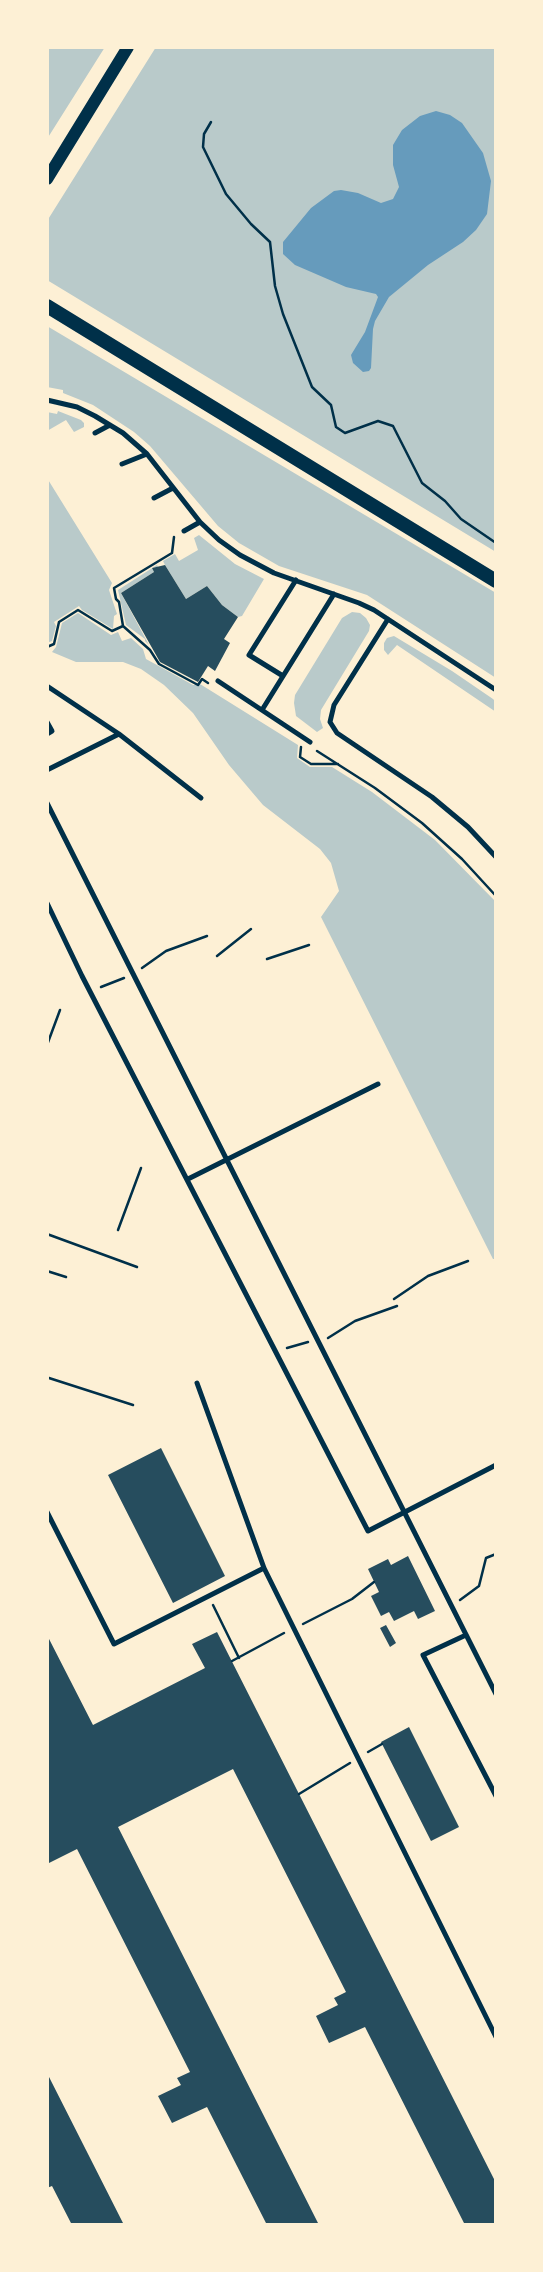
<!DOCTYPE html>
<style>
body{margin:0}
#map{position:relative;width:543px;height:2272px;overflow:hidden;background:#fdf0d5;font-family:"Archivo Narrow",sans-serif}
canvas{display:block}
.frame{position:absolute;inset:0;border:49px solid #fdf0d5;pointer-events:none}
</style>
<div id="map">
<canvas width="543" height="2272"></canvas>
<div class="frame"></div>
</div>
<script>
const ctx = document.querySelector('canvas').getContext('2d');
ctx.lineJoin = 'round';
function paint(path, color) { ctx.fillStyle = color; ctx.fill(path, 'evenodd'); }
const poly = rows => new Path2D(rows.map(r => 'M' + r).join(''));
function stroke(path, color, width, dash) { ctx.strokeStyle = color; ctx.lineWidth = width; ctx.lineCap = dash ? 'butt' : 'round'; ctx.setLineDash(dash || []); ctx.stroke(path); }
paint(poly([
 [47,47,105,47,47,139],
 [156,47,496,47,496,552,47,280,47,221],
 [47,326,496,593,496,678,367,595,279,566,239,543,218,526,150,446,134,432,93,405,63,393,63,390,47,387],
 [58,411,81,420,84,423,84,427,74,432,66,420,47,431,47,412,57,414],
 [47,478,112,583,109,590,117,614,114,616,113,629,82,610,79,606,54,622,56,626,52,641,47,643],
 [199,535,235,564,264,579,242,616,238,617,222,605,207,586,186,599,165,565,163,561,175,554,179,561,198,550,194,538],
 [157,565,158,567,152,568,154,572,121,593,149,645,145,641,145,639,126,625,118,590],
 [352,612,360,613,366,618,370,625,369,631,321,710,320,719,323,728,317,732,296,716,294,703,295,695,342,618],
 [78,613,111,635,118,632,122,641,131,638,143,649,146,659,193,685,200,684,298,745,297,758,310,767,332,767,372,792,435,840,496,902,496,1259,493,1259,321,917,339,891,331,863,320,849,263,805,229,765,193,713,164,685,141,669,123,662,76,662,52,652,56,647,62,623],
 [394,636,452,671,493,699,496,702,496,712,397,645,388,655,384,650,384,643,387,638]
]), '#b9caca');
paint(poly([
 [436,111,450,115,462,123,483,153,491,181,487,214,476,230,463,242,428,265,389,297,375,321,373,329,371,368,369,371,363,372,353,363,351,355,365,332,378,297,376,294,346,287,295,265,283,254,283,242,311,208,334,191,341,190,358,193,381,203,393,199,399,187,393,165,393,145,402,130,420,116]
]), '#669bbc');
paint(poly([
 [165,565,186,599,207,586,222,605,238,617,224,639,230,643,215,671,208,666,198,682,160,662,121,593,154,572,152,568],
 [161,1448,225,1576,173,1603,108,1475],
 [408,1556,435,1611,418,1619,414,1611,394,1621,389,1612,381,1616,371,1596,379,1592,368,1569,388,1559,391,1565],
 [386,1625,396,1643,390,1647,380,1628],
 [217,1632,496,2183,496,2225,465,2225,365,2027,329,2043,316,2016,338,2005,334,1998,346,1992,233,1769,118,1827,319,2225,267,2225,207,2107,172,2123,158,2096,181,2085,177,2078,190,2072,77,1849,47,1864,47,1635,93,1725,205,1668,192,1644],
 [409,1727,459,1827,431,1841,381,1742],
 [47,2073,124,2225,72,2225,52,2186,47,2188]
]), '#264d5e');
stroke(poly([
 [211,122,204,134,203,147,226,194,251,224,270,242,275,286,283,314,312,387,331,405,336,427,345,433,378,421,393,426,422,483,445,501,461,519,496,543],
 [174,537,172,553,114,588,116,599,119,602,123,626,150,650,159,664,198,685,202,679,208,683],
 [47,647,54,644,59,622,78,610,112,631,123,626],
 [301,747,300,757,311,764,338,764],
 [317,751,375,788,422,823,462,859,496,896],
 [217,956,251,929],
 [267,959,309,945],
 [142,968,166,951,207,936],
 [101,987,124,978],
 [47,1045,60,1010],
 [118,1230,141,1168],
 [47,1234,137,1267],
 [47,1271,66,1277],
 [394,1299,428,1276,468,1261],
 [328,1338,355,1321,397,1306],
 [287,1348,308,1342],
 [49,1378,133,1405],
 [460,1600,479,1586,486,1558,496,1554],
 [213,1605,239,1658],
 [303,1624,352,1599,374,1582],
 [232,1661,284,1633],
 [368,1752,382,1744],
 [299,1794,350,1763]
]), '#003049', 2.5);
stroke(poly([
 [47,400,77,407,95,416,123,433,147,454,200,522,184,531],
 [95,433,110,425],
 [122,464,147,454],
 [154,498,173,488],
 [200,522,219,540,240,555,274,573,359,603,374,610,496,690],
 [388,619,334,705,330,722,337,733,432,797,468,827,496,857],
 [283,676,249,655,296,580],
 [218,681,310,742],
 [47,686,119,734,47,770],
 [262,710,334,594],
 [47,722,52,731,47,734],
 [119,734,201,798],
 [47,803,496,1694],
 [47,903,82,976,368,1531,496,1465],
 [188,1179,378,1084],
 [197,1383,264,1568,496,2037],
 [47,1512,114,1644,264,1568],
 [466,1635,423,1655,496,1796]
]), '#003049', 5);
stroke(poly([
 [47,179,128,47]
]), '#003049', 12);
stroke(poly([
 [47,306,496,581]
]), '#003049', 14);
</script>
